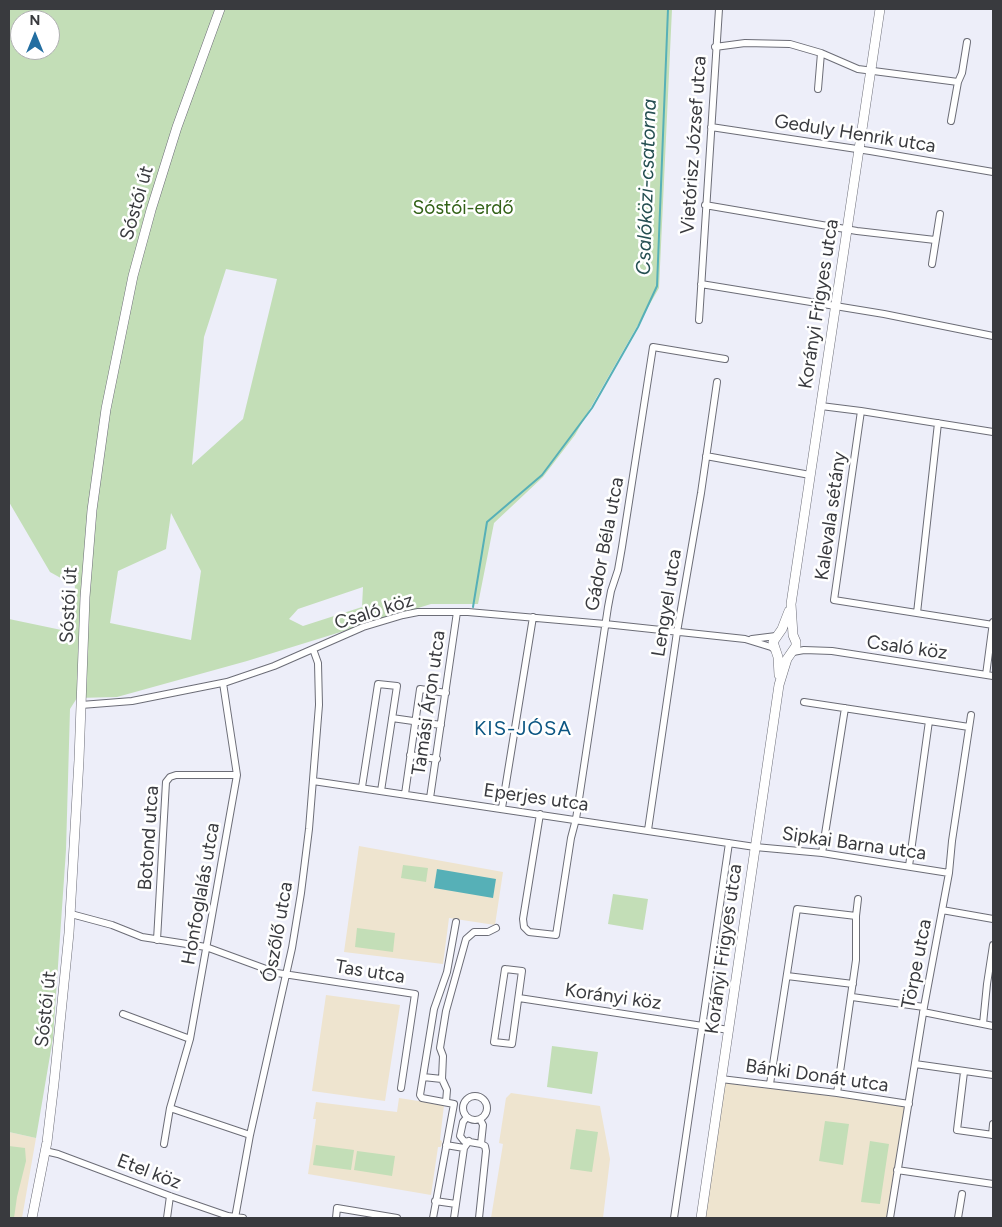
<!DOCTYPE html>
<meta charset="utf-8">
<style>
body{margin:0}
#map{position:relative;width:1002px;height:1227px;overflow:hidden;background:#edeef9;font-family:Figtree,sans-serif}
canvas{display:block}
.frame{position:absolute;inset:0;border:10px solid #393a3e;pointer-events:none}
.north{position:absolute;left:10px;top:10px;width:50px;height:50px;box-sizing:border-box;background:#fff;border:1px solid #b0b0b2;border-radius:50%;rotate:0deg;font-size:14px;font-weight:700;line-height:20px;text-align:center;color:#393a3e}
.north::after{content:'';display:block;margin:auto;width:18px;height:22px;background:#236ea1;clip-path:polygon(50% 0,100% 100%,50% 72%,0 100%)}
</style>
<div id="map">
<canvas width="1002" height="1227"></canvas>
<div class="frame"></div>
<div class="north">N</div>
</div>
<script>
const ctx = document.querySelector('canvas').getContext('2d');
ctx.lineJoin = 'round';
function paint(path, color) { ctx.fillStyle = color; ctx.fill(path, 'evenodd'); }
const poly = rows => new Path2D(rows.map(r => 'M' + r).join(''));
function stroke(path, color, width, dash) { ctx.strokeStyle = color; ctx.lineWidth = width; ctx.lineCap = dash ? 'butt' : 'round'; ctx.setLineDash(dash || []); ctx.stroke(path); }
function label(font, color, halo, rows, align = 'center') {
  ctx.font = font + ' Figtree,sans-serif'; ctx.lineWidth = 5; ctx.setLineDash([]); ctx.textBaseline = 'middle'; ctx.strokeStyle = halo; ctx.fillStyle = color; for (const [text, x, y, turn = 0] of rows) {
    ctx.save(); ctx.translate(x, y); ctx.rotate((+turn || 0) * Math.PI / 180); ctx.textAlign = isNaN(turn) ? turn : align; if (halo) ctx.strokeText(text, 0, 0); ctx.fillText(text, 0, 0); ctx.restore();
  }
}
paint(poly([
 [359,846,503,872,495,925,449,918,443,964,344,952],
 [326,995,400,1005,385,1101,312,1091],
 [721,1079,909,1104,890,1218,701,1218],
 [511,1093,600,1106,610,1159,603,1218,491,1218,503,1144,499,1143,506,1098],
 [399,1098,444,1105,440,1140,442,1141,441,1147,438,1147,431,1195,308,1174,316,1119,313,1119,316,1102,397,1112],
 [9,1132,36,1138,22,1218,9,1218]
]), '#eee4cf');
paint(poly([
 [9,9,672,9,659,288,575,435,543,477,494,523,478,604,431,604,247,661,117,697,77,698,70,709,66,850,53,1038,36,1138,9,1132,9,619,71,632,75,586,50,572,9,502],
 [20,20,50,20,50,50,20,50],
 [226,269,277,279,243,419,192,465,204,337],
 [171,513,201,571,191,640,110,623,118,571,166,549],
 [363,587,362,607,303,626,289,619,298,609],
 [403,865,428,868,426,882,401,878],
 [613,894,648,899,643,930,608,924],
 [357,928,395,933,393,952,355,947],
 [552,1046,598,1052,592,1094,547,1087],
 [825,1121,849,1124,843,1165,819,1161],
 [576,1129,598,1132,592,1172,570,1169],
 [870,1141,889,1144,880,1204,861,1202],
 [316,1145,354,1150,351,1170,313,1165],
 [9,1146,25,1148,26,1161,17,1197,14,1218,9,1218],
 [357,1151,395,1156,392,1176,354,1170]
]), '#c3deb7');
paint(poly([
 [437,869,496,879,493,898,434,888]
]), '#56b0b7');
stroke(poly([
 [473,607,487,522,542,475,592,408,638,327,657,286,668,9]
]), '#56b0b7', 2);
const street = poly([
 [715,47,745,43,790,44,821,53,858,69,958,82],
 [818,89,821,53],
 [951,121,958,82,962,73,967,42],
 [711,127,870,151,993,172],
 [705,205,857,231,935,240],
 [932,264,940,214],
 [701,284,884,314,993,336],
 [699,320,719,9],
 [821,406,861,411,993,432],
 [861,411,834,600,993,625],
 [706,456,810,475],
 [917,613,938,423],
 [752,639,776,636],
 [793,652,804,650,832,651,993,676],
 [986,675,993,622],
 [223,683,237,775,190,1039,170,1108,250,1135],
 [804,702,969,727],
 [81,705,132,701,227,682,274,666,363,627,403,615,418,612,468,612,605,624,745,639,771,647,774,649],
 [392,718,441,725],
 [410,755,437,759],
 [313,781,755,847,822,853,949,873],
 [362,787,378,684,397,686,381,791],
 [405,794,420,689,446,693],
 [430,798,457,612],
 [502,808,533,617],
 [540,814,523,919,524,927,529,932,556,935,571,838,576,819,608,607,611,591,618,570,622,547,653,347,725,359],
 [648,830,677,632,701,493,717,382],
 [822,853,845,708],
 [909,866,929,721],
 [942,910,993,919],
 [71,914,112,925,142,937,206,947,277,973,415,994,401,1088],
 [157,940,166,782,170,777,176,775,237,775],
 [505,969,522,971,512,1044,494,1042,505,969],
 [787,976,853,984],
 [852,997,924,1007],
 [519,998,729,1030],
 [923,1012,993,1026],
 [123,1014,190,1039],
 [983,1024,987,984,993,945],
 [915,1064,993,1075],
 [964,1072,957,1130,993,1135],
 [423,1077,442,1079],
 [721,1079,837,1093,909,1104],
 [770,1084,797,909,856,916],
 [837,1093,856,960,856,916,858,899],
 '463 1108a12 12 0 1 1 24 0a12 12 0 1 1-24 0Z',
 [446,1102,447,1090,442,1079,443,1056,440,1048,446,1011,466,939,474,932,488,932,496,928],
 [467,1117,463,1122,460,1136,464,1141,481,1144],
 [992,1135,993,1124],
 [164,1144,170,1108],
 [446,1145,464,1148],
 [45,1151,58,1154,170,1196,228,1216,243,1218],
 [897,1170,993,1184],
 [435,1201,456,1204],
 [167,1218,170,1196],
 [235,1218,250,1135,292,948,301,893,309,829,319,705,318,663,313,649],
 [336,1218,337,1208,397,1218],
 [433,1218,454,1104,422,1098,420,1095,434,1009,447,972,456,922],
 [454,1218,464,1148,469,1141],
 [479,1218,486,1151,485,1146,481,1144,483,1125,480,1119],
 [674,1218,729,843],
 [890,1218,924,1007,949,873,952,841,971,715],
 [958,1218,962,1194]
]);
const secondary = poly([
 [779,675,778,657,773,642,782,629,789,611],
 [32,1218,47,1142,54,1083,69,933,79,760,85,597,92,510,106,409,133,276,151,210,177,127,220,9],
 [701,1218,779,685,787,659,796,646,796,642,793,635,791,604,880,9]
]);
stroke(street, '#6c6d77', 8);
stroke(secondary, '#6c6d77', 10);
stroke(street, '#fff', 6);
stroke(secondary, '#fff', 9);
label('19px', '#393a3e', '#fff', [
 ["Geduly Henrik utca",855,134,9],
 ["Vietórisz József utca",694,145,-86],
 ["Sóstói út",137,203,-74],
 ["Korányi Frigyes utca",819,304,-81],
 ["Kalevala sétány",831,516,-82],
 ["Gádor Béla utca",605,544,-79],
 ["Lengyel utca",667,603,-81],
 ["Sóstói út",69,605,-87],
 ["Csaló köz",374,612,-17],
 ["Csaló köz",907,648,8],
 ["Tamási Áron utca",429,703,-82],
 ["Eperjes utca",536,798,8],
 ["Botond utca",149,838,-86],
 ["Sipkai Barna utca",854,844,8],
 ["Honfoglalás utca",201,894,-80],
 ["Ószőlő utca",278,932,-80],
 ["Korányi Frigyes utca",724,949,-82],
 ["Törpe utca",917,964,-79],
 ["Tas utca",370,972,9],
 ["Korányi köz",613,997,8],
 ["Sóstói út",46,1009,-84],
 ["Bánki Donát utca",817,1076,8],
 ["Etel köz",149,1172,21]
]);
label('19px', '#336218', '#fff', [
 ["Sóstói-erdő",463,208]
]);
label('italic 20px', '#254f52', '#fff', [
 ["Csalóközi-csatorna",647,187,-88]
]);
ctx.letterSpacing = '1px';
label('20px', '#0b5582', '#fff', [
 ["KIS-JÓSA",523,729]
]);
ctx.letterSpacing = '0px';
</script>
